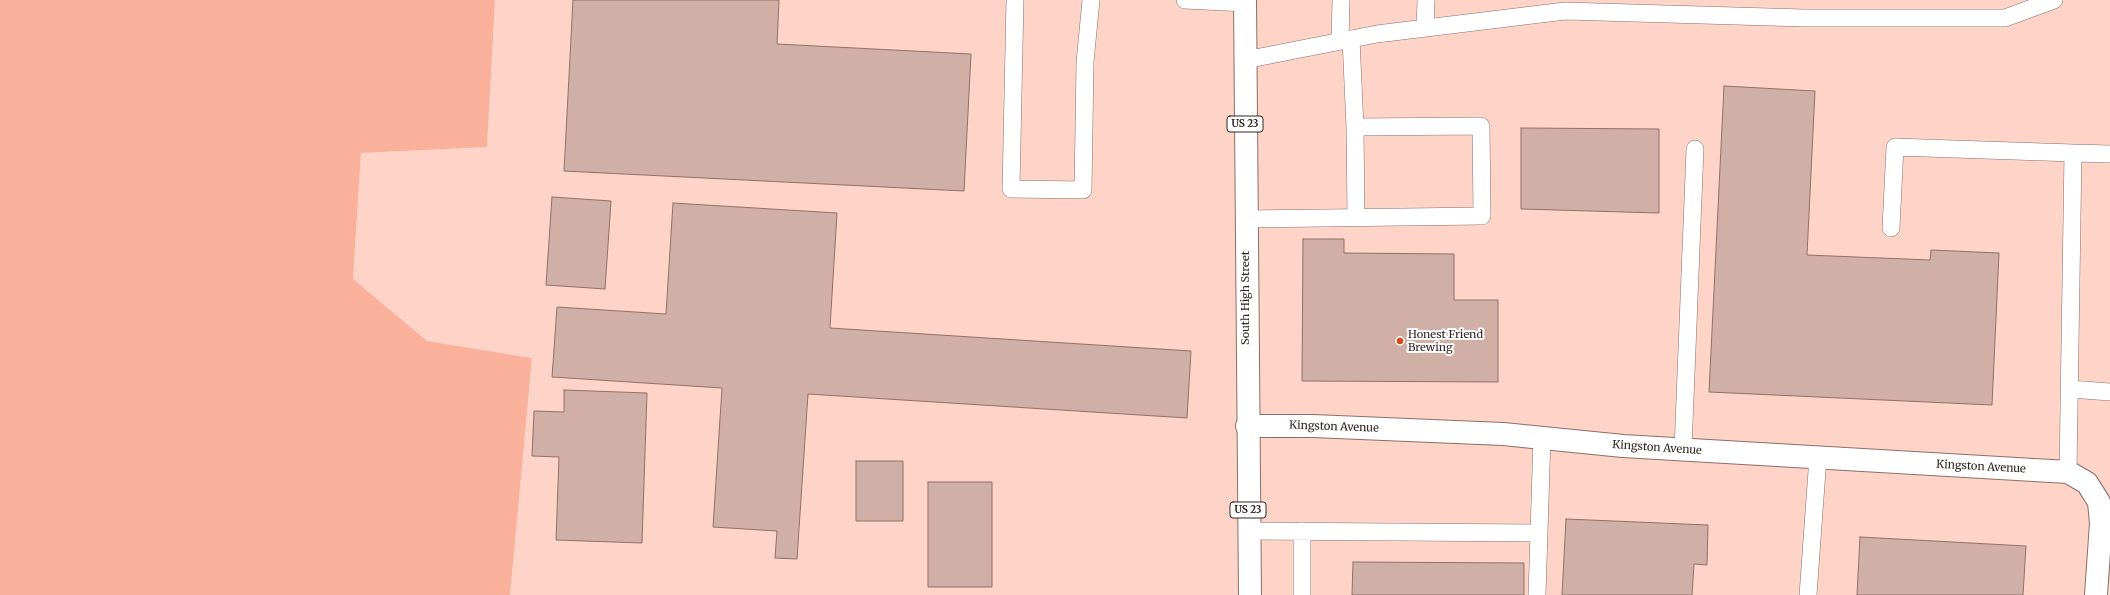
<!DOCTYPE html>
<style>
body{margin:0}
canvas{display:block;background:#fee3db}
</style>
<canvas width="2110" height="595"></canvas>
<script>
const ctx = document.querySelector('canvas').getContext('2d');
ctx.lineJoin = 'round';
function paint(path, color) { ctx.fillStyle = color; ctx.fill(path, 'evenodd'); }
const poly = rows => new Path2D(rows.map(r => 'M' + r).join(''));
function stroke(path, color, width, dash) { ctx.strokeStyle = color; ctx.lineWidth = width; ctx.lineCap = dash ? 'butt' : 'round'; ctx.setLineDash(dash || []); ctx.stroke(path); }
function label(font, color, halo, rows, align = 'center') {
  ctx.font = font + ' Merriweather,serif'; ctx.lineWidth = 4; ctx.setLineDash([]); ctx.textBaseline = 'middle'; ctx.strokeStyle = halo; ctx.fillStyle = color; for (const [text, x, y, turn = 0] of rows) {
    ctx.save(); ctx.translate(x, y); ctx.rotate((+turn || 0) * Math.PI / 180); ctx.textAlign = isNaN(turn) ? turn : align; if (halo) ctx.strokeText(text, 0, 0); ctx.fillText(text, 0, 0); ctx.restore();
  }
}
paint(poly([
 [495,0,2110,0,2110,578,2108,595,510,595,532,358,427,341,353,280,361,153,487,147]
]), '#fed4c8');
paint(poly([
 [0,0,495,0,487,147,361,153,353,279,427,341,532,358,510,595,0,595]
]), '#f9b19c');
const building = poly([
 [573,0,779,0,777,44,971,54,964,191,564,171,573,0],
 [1724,86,1815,91,1807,255,1930,260,1931,250,1999,253,1992,405,1709,392,1724,86],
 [1521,128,1659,129,1659,213,1521,209,1521,128],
 [552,197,611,201,605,289,546,285,552,197],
 [673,203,837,213,830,328,1191,351,1187,418,808,394,797,559,775,558,777,531,713,527,722,388,552,377,557,307,666,314,673,203],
 [1303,239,1344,239,1344,253,1454,254,1454,300,1498,300,1498,382,1302,381,1303,239],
 [564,390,647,393,642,543,556,540,559,457,532,456,534,411,564,412,564,390],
 [856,461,903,461,903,521,856,521,856,461],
 [928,482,992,482,992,587,928,587,928,482],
 [1566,519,1708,525,1707,565,1694,564,1692,595,1562,595,1566,519],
 [1860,537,2026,546,2023,595,1857,595,1860,537],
 [1353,562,1524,563,1524,595,1352,595,1353,562]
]);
paint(building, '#d0b0a6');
stroke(building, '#8f7168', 1);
const lane = poly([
 [1015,0,1011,189,1083,190,1085,62,1091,0],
 [1185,0,1245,3],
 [1425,28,1426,0],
 [1351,39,1355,127],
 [1340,41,1341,0],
 [1245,60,1377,34,1565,11,1804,18,2005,18,2054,0],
 [1246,219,1482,216,1481,126,1355,127,1356,217],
 [1891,228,1895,147,2073,153],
 [2070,389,2110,392],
 [1683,449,1695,149],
 [2068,472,2073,153,2110,154],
 [1249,531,1538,533],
 [1302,595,1302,531],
 [1537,595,1542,438],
 [1808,595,1818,457]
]);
const street = poly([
 [1247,426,1313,426,1503,434,1623,446,2068,472,2087,483,2099,502,2101,523,2096,595]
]);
const primary = poly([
 [1245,0,1250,595]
]);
stroke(lane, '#8c6e65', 18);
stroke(street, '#8c6e65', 24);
stroke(primary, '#8c6e65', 24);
stroke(lane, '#fff', 17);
stroke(street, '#fff', 22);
stroke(primary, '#fff', 22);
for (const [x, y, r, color] of [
 [1400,341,4,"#d24a1e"]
]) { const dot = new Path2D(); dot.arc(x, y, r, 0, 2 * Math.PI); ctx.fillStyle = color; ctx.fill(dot); stroke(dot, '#fff', 1.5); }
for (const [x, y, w] of [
 [1245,124,36],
 [1248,510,36]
]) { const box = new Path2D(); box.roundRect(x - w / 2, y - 8, w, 16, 3); ctx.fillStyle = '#fff'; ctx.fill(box); stroke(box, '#302420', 1); }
label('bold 10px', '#302420', null, [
 ["US 23",1245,124],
 ["US 23",1248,510]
]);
label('11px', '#302420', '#fff', [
 ["South High Street",1246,298,-90],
 ["Kingston Avenue",1334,427,2],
 ["Kingston Avenue",1657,448,4],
 ["Kingston Avenue",1981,467,3]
]);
label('11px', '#302420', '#fff', [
 ["Honest Friend",1408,335],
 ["Brewing",1408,348]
], 'left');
</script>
